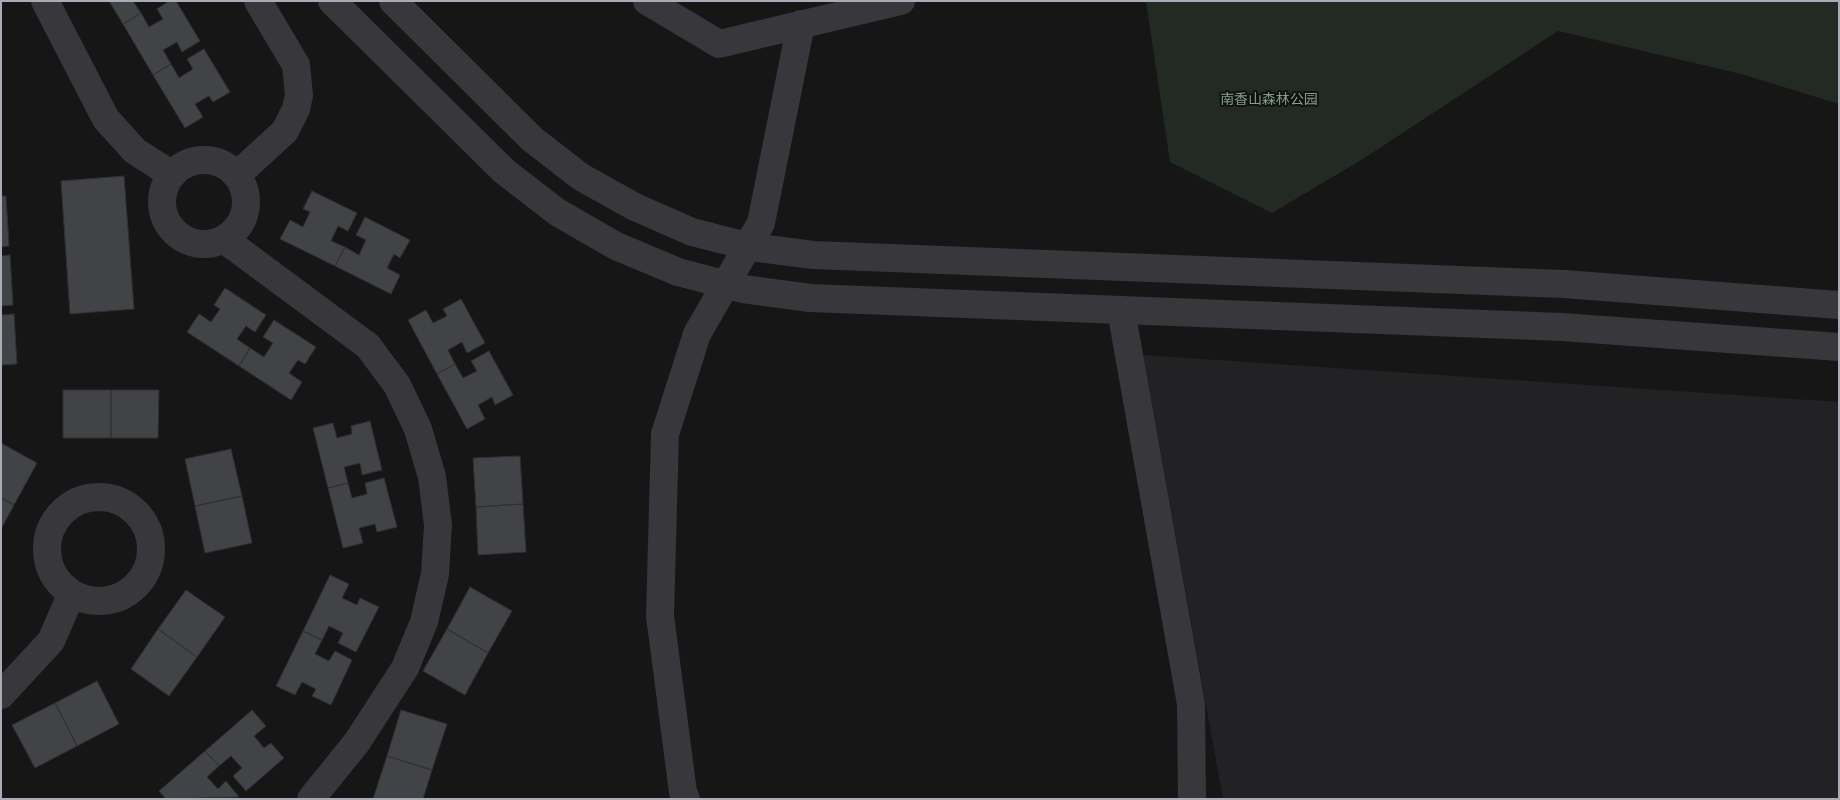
<!DOCTYPE html>
<meta charset="utf-8">
<style>
body{margin:0}
#map{position:relative;width:1840px;height:800px;overflow:hidden;background:#161617;font-family:Roboto,sans-serif}
canvas{display:block}
.frame{position:absolute;inset:0;border:2px solid #a8acb7;pointer-events:none}
</style>
<div id="map">
<canvas width="1840" height="800"></canvas>
<div class="frame"></div>
</div>
<script>
const ctx = document.querySelector('canvas').getContext('2d');
ctx.lineJoin = 'round';
function paint(path, color) { ctx.fillStyle = color; ctx.fill(path, 'evenodd'); }
const poly = rows => new Path2D(rows.map(r => 'M' + r).join(''));
function stroke(path, color, width, dash) { ctx.strokeStyle = color; ctx.lineWidth = width; ctx.lineCap = dash ? 'butt' : 'round'; ctx.setLineDash(dash || []); ctx.stroke(path); }
function label(font, color, halo, rows, align = 'center') {
  ctx.font = font + ' Roboto,"Noto Sans SC",sans-serif'; ctx.lineWidth = 4; ctx.setLineDash([]); ctx.textBaseline = 'middle'; ctx.strokeStyle = halo; ctx.fillStyle = color; for (const [text, x, y, turn = 0] of rows) {
    ctx.save(); ctx.translate(x, y); ctx.rotate((+turn || 0) * Math.PI / 180); ctx.textAlign = isNaN(turn) ? turn : align; if (halo) ctx.strokeText(text, 0, 0); ctx.fillText(text, 0, 0); ctx.restore();
  }
}
paint(poly([
 [1143,355,1839,402,1839,799,1223,799]
]), '#222224');
paint(poly([
 [1146,1,1839,1,1839,104,1741,74,1558,31,1363,159,1272,213,1170,162]
]), '#222a23');
const building = poly([
 [109,1,133,1,141,13,123,24,109,1],
 [169,1,176,1,200,41,182,52,177,42,163,50,171,64,153,75,123,24,141,13,149,27,163,19,157,9,169,1],
 [204,49,230,92,213,102,209,96,195,104,203,117,185,128,153,75,171,64,179,78,193,69,187,59,204,49],
 [124,176,134,309,70,314,61,181,124,176],
 [312,191,357,213,348,231,338,226,331,241,345,247,335,266,280,239,290,220,303,227,310,212,303,209,312,191],
 [1,196,6,196,9,246,1,247,1,196],
 [365,217,410,240,400,258,394,254,387,268,400,275,391,294,335,266,345,247,359,255,366,240,356,235,365,217],
 [10,255,13,305,1,306,1,256,10,255],
 [225,288,266,315,255,332,246,326,237,339,250,348,239,366,187,332,199,314,211,322,220,309,214,305,225,288],
 [461,299,485,343,467,353,462,342,448,350,455,364,437,374,408,320,426,310,433,323,447,316,443,309,461,299],
 [14,314,17,364,1,365,1,315,14,314],
 [274,320,316,347,305,364,298,360,289,373,302,382,291,400,239,366,250,348,264,357,273,343,263,337,274,320],
 [489,351,513,395,495,405,492,397,478,405,485,419,467,429,437,374,455,364,463,378,477,371,471,361,489,351],
 [63,390,111,390,111,438,63,438,63,390],
 [111,390,159,390,158,438,111,438,111,390],
 [370,421,382,470,362,475,360,463,344,467,348,483,328,488,313,428,333,423,337,438,352,434,351,426,370,421],
 [1,443,37,463,14,505,1,498,1,443],
 [231,449,242,496,195,506,185,459,231,449],
 [520,456,523,504,476,507,473,458,520,456],
 [384,478,397,527,377,532,375,524,359,528,363,543,343,548,328,488,348,483,352,498,367,494,365,483,384,478],
 [242,496,252,543,205,553,195,506,242,496],
 [1,498,14,505,1,529,1,498],
 [523,504,526,552,478,555,476,507,523,504],
 [330,575,349,584,342,598,357,605,360,598,379,607,356,652,338,643,343,633,329,626,322,640,303,631,330,575],
 [470,587,512,611,488,653,447,629,470,587],
 [186,590,225,617,197,657,158,629,186,590],
 [158,629,197,657,169,696,131,669,158,629],
 [447,629,488,653,465,695,423,671,447,629],
 [303,631,322,640,315,654,329,661,335,651,352,660,331,705,312,696,316,689,302,682,295,695,276,686,303,631],
 [97,681,119,724,77,746,55,703,97,681],
 [55,703,77,746,35,768,12,725,55,703],
 [252,710,266,726,254,736,264,748,271,743,284,758,246,791,233,776,242,768,231,756,219,766,205,751,252,710],
 [401,710,447,724,432,770,387,756,401,710],
 [205,751,219,766,207,777,218,789,226,781,239,797,166,799,159,791,205,751],
 [387,756,432,770,423,799,373,799,387,756]
]);
paint(building, '#424347');
stroke(building, '#303033', 1);
stroke(poly([
 [45,1,106,119,135,151,171,174],
 [332,1,504,171,557,212,616,246,678,272,743,289,810,298,1562,327,1839,347],
 [393,1,532,139,581,177,635,207,692,232,751,247,813,255,1564,284,1839,305],
 [647,1,719,44,901,1],
 '162 202a42 42 0 1 1 84 0a42 42 0 1 1-84 0Z',
 [237,175,285,131,296,109,299,95,296,65,258,1],
 [225,240,368,346,397,385,418,429,432,477,438,525,435,574,424,622,405,668,357,742,311,799],
 [1121,310,1191,704,1192,799],
 '47 549a52 52 0 1 1 104 0a52 52 0 1 1-104 0Z',
 [1,695,51,641,71,595],
 [686,799,683,792,660,616,665,434,697,334,761,223,801,24]
]), '#37373c', 28);
label('14px', '#81a085', '#111112', [
 ["南香山森林公园",1269,100]
]);
</script>
